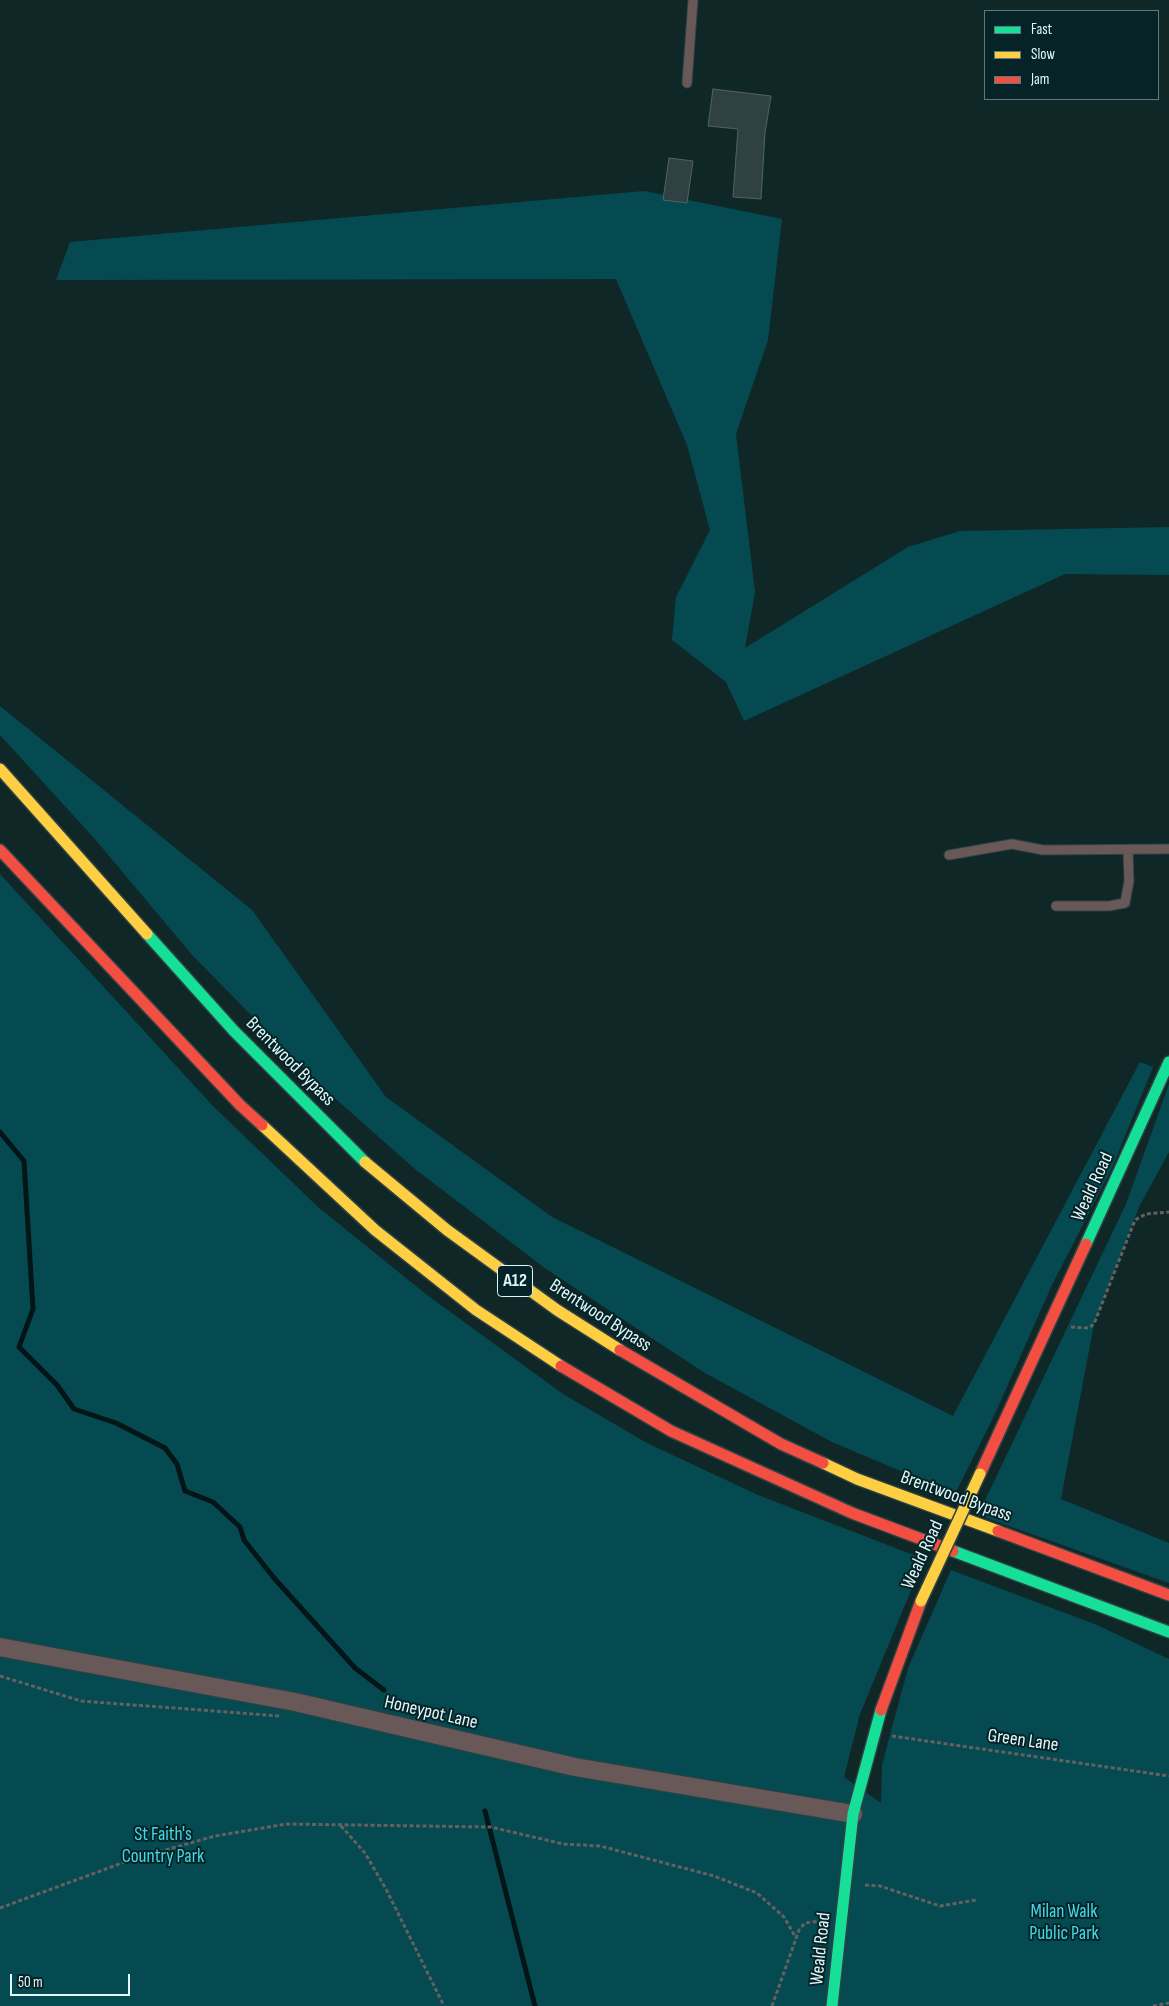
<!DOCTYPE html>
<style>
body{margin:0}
#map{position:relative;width:1169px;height:2006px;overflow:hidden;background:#102728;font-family:"Sofia Sans Condensed",sans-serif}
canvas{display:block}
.legend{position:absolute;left:984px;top:10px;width:175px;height:90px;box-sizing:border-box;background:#062427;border:1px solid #5e787b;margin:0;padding:6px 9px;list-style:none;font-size:15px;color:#e2f7f9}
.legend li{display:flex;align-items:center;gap:10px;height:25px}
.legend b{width:25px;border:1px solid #5e787b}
.scale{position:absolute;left:10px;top:1974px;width:120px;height:22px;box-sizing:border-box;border:2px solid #e2f7f9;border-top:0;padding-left:6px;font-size:15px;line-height:18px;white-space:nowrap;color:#e2f7f9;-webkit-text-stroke:4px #062427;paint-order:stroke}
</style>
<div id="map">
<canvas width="1169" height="2006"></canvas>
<ul class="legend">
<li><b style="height:6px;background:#16e098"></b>Fast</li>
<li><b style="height:6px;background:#ffcf43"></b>Slow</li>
<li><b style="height:6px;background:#f24e42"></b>Jam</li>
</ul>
<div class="scale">50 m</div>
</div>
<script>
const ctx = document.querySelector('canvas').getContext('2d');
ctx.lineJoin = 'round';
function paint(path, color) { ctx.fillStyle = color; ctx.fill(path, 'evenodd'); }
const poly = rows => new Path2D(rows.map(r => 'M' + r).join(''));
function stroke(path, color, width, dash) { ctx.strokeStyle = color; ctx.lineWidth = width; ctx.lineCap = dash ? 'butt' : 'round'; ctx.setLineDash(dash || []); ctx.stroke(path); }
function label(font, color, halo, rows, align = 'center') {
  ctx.font = font + ' "Sofia Sans Condensed",sans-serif'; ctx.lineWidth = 4; ctx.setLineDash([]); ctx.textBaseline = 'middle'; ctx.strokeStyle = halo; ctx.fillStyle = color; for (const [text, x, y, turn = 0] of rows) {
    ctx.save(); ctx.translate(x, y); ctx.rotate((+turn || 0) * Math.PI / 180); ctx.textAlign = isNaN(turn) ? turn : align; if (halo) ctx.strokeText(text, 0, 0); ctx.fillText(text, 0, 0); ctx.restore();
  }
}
paint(poly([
 [644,191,782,219,768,340,736,434,755,592,745,648,908,547,960,531,1169,527,1169,575,1065,574,744,721,726,682,672,640,676,597,710,530,687,445,616,279,56,280,70,242],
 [0,706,252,910,386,1097,552,1217,953,1416,1140,1062,1153,1067,1113,1166,1051,1287,995,1414,955,1494,832,1442,705,1373,546,1269,415,1169,321,1086,193,956,94,838,0,735],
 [0,874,213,1106,318,1207,427,1295,563,1394,647,1443,758,1495,924,1559,860,1714,844,1777,881,1803,882,1765,908,1668,951,1570,1097,1625,1169,1659,1169,2006,0,2006],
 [1169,1084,1169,1152,1139,1207,1094,1324,1061,1499,1169,1543,1169,1583,978,1515,1126,1204]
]), '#054a50');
stroke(poly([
 [0,1132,24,1161,33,1309,19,1347,57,1385,74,1409,116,1423,165,1448,177,1464,185,1491,213,1502,240,1527,244,1540,274,1578,355,1668,384,1690],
 [485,1811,535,2006]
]), '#031517', 5);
const building = poly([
 [713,89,771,96,765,133,761,199,733,197,738,129,708,126,713,89],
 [669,158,693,161,687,203,663,200,669,158]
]);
paint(building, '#2f4142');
stroke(building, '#516364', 1);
const lane = poly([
 [687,83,693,0],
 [949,855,1012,844,1043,850,1169,849],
 [1056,906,1109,906,1125,903,1129,881,1128,850]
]);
const street = poly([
 [0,1647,295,1702,575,1767,853,1814]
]);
const fast = poly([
 [147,934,234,1031,365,1162],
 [1086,1244,1169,1062],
 [953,1551,1169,1632],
 [832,2006,853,1814,881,1710]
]);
const slow = poly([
 [0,769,147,934],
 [262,1125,375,1230,476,1310,561,1366],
 [365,1162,447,1230,557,1310,620,1350],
 [823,1463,857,1479,998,1531]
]);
const jam = poly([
 [0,850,240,1105,262,1125],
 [620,1350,781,1444,823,1463],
 [561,1366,671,1431,852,1513,953,1551],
 [980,1474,1086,1244],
 [998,1531,1169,1595],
 [881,1710,921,1601]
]);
stroke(lane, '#2f4244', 11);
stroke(street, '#2f4244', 20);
stroke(fast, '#2f4244', 14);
stroke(slow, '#2f4244', 14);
stroke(jam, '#2f4244', 14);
stroke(poly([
 [1071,1327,1088,1328,1094,1324,1135,1220,1146,1214,1169,1212],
 [0,1676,81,1701,280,1716],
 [892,1736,1169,1776],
 [341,1826,365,1853,387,1891,444,2006],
 [865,1885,880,1886,940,1906,976,1900],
 [0,1908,130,1860,215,1836,286,1824,491,1827,563,1844,600,1846,714,1876,757,1893,784,1917,796,1938],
 [772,2006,799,1930,805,1923,821,1921],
 [1153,2006,1169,2003]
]), '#656161', 3, [4, 2.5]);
stroke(lane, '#685857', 9);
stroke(street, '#685857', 18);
stroke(fast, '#16e098', 11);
stroke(slow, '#ffcf43', 11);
stroke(jam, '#f24e42', 11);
const slowBridge = poly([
 [921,1601,980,1474]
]);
stroke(slowBridge, '#2f4244', 14, []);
stroke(slowBridge, '#ffcf43', 11);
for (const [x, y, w] of [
 [515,1281,35]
]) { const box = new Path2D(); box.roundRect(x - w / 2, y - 15.5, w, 31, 4); ctx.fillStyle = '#062427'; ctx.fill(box); stroke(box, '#e2f7f9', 1); }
label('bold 18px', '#e2f7f9', null, [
 ["A12",515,1281]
]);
label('19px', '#e2f7f9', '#062427', [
 ["Brentwood Bypass",290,1062,45],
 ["Weald Road",1093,1187,-65],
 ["Brentwood Bypass",600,1316,33],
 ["Brentwood Bypass",956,1497,20],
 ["Weald Road",923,1555,-65],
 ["Honeypot Lane",431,1713,13],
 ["Green Lane",1023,1741,8],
 ["Weald Road",821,1949,-84]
]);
label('19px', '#3fdbe9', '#062427', [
 ["St Faith's",163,1835],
 ["Country Park",163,1857],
 ["Milan Walk",1064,1912],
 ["Public Park",1064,1934]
]);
</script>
